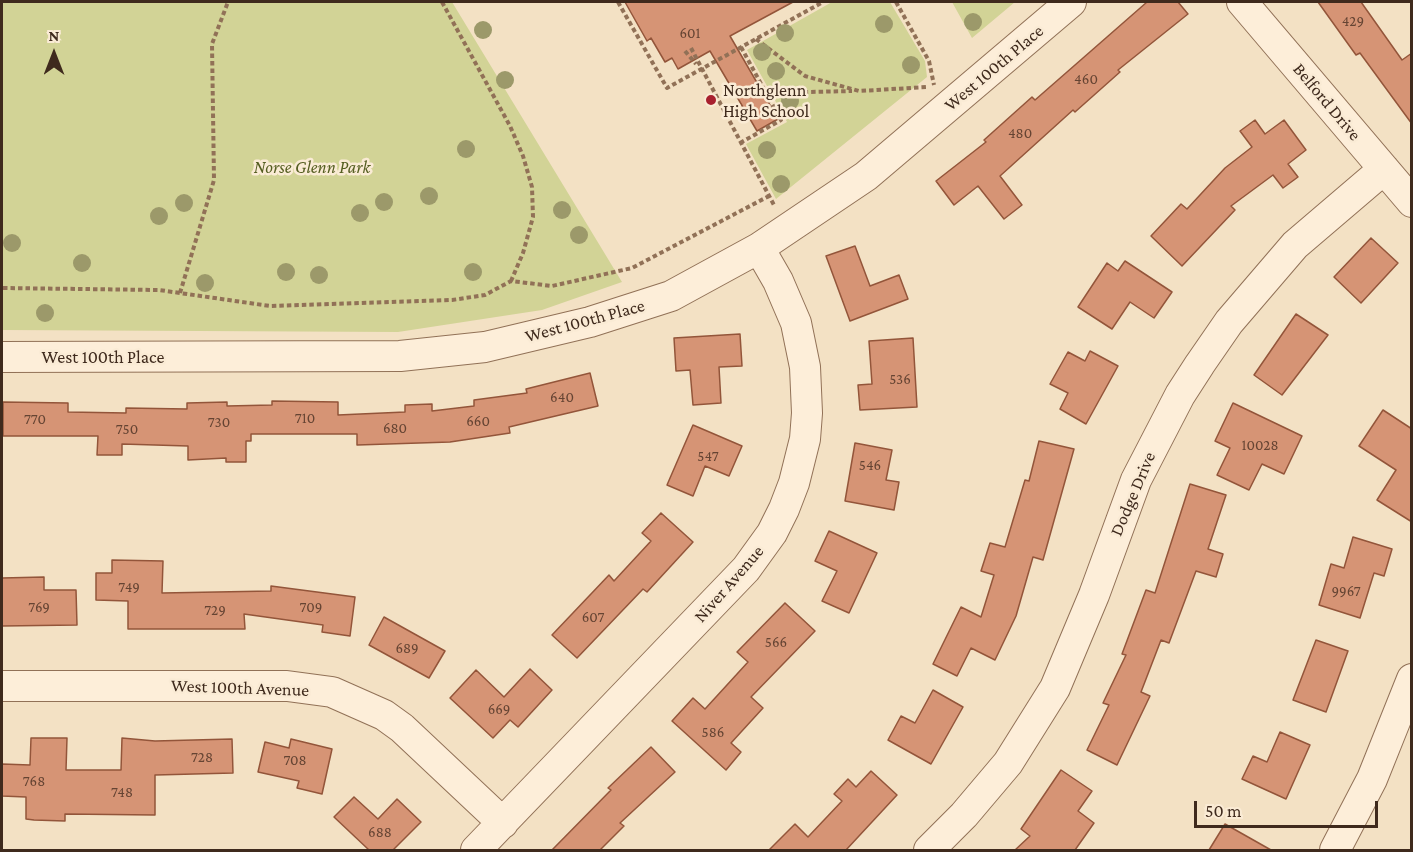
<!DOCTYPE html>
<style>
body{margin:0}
#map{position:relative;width:1413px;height:852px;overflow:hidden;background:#f3e1c4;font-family:"Crimson Pro",serif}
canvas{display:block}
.frame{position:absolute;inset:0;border:3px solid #3f2a1d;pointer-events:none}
.north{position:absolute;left:24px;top:24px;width:60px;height:60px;-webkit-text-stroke:4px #faebd5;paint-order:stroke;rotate:0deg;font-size:16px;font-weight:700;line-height:24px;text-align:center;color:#3f2a1d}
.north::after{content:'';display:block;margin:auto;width:21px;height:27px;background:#3f2a1d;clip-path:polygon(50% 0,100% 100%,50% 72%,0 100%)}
.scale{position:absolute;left:1194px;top:801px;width:184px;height:27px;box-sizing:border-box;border:3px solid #3f2a1d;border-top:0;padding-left:8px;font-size:18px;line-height:21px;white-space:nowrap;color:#3f2a1d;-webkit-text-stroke:4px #faebd5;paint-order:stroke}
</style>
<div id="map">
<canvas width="1413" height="852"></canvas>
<div class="frame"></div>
<div class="north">N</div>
<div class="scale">50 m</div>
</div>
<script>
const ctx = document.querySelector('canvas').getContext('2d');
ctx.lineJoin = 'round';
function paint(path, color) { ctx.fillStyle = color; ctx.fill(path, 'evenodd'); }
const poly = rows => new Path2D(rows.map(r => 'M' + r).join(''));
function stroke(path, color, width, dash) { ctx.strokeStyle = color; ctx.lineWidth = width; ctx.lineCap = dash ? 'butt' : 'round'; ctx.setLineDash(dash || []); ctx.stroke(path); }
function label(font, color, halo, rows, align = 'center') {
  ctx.font = font + ' "Crimson Pro",serif'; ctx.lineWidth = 5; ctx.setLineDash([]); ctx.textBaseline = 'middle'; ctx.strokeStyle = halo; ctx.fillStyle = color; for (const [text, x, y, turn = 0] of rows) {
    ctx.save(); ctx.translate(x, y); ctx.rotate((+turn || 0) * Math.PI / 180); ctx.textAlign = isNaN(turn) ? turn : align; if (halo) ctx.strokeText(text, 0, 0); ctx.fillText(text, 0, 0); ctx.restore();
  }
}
paint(poly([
 [2,2,452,2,622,282,542,310,398,332,2,330],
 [832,2,890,2,925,61,927,77,776,199,746,144,787,122,747,50],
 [952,2,1015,2,972,38]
]), '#d2d396');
const building = poly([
 [625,2,793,2,730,36,778,119,757,131,710,51,678,69,672,58,665,62,651,38,647,41,625,2],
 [1147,2,1178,2,1188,14,1118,70,1120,72,1075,112,1073,110,1000,176,1022,205,1004,219,978,186,954,205,936,181,986,142,984,140,1032,97,1035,100,1147,2],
 [1318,2,1361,2,1402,60,1412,53,1412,124,1360,53,1356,55,1318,2],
 [1255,120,1265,134,1284,120,1306,150,1288,164,1298,177,1283,188,1273,175,1231,206,1235,210,1182,266,1151,236,1181,204,1187,209,1225,168,1252,147,1240,131,1255,120],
 [1371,238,1398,263,1361,303,1334,277,1371,238],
 [855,246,870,286,899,275,908,299,850,321,826,256,855,246],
 [1125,261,1172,292,1154,318,1130,302,1112,329,1078,307,1107,263,1118,271,1125,261],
 [1296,314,1328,335,1282,395,1254,375,1296,314],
 [740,334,742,366,719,367,721,403,693,405,690,370,676,371,674,338,740,334],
 [913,338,917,407,860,410,858,385,872,384,869,341,913,338],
 [1090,351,1118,366,1086,424,1060,409,1068,393,1050,384,1068,352,1085,361,1090,351],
 [590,373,598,406,509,427,510,433,450,442,357,445,357,434,251,434,251,441,246,441,246,462,226,462,226,458,188,460,188,446,122,444,122,455,97,455,98,436,3,436,3,402,68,403,68,412,126,413,126,408,187,409,187,403,227,402,227,406,272,405,272,401,338,402,338,415,405,412,405,405,432,404,432,411,474,406,474,400,527,393,526,389,590,373],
 [1233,403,1302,436,1284,474,1262,464,1249,490,1217,475,1230,448,1215,441,1233,403],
 [1383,410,1412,429,1412,522,1377,500,1396,470,1359,446,1383,410],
 [693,425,742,446,729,476,705,466,693,496,667,485,693,425],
 [1039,441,1074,449,1043,560,1033,557,1016,616,995,660,971,648,957,676,933,664,961,607,981,617,994,575,981,571,990,543,1005,547,1025,480,1029,481,1039,441],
 [855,443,892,450,886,480,899,482,894,510,845,501,855,443],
 [1190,484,1226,495,1208,549,1223,554,1216,577,1196,571,1169,643,1161,640,1141,692,1150,696,1117,765,1087,750,1109,705,1103,703,1126,655,1122,654,1146,590,1155,593,1190,484],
 [661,513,693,542,647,592,643,589,577,658,552,635,609,575,614,581,651,541,642,533,661,513],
 [829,531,877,553,849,613,822,601,837,571,815,561,829,531],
 [1353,537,1392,549,1384,576,1374,573,1360,618,1319,605,1331,564,1344,568,1353,537],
 [112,560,163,561,162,593,271,591,271,586,355,597,350,636,322,632,323,625,244,614,245,629,128,629,128,601,96,600,96,573,112,573,112,560],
 [44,577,44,590,76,590,77,625,2,626,2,578,44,577],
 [785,603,815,631,751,697,763,708,731,743,741,752,726,770,672,721,693,698,705,709,748,662,737,652,785,603],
 [384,617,445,651,429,678,369,645,384,617],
 [1316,640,1348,651,1326,712,1293,700,1316,640],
 [530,669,552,690,518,727,510,720,493,738,450,698,476,670,504,697,530,669],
 [933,690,963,707,931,764,888,740,901,716,915,723,933,690],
 [1280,732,1310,745,1286,799,1242,779,1253,756,1267,762,1280,732],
 [31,738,67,738,66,770,121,770,122,738,155,741,232,739,233,773,155,775,155,815,65,814,65,821,34,820,26,819,26,797,2,796,2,764,30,765,31,738],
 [291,739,332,749,322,794,297,788,299,781,258,772,265,742,289,748,291,739],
 [651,747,675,772,620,823,624,826,600,850,552,850,611,790,608,788,651,747],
 [1061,770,1092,791,1078,811,1094,823,1075,850,1015,850,1030,836,1021,829,1061,770],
 [871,771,897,795,846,850,769,850,795,824,808,837,842,801,834,794,848,779,856,787,871,771],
 [354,797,378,819,397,799,421,822,393,850,369,850,334,817,354,797],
 [1225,824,1271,850,1209,850,1225,824]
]);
paint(building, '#d69475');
stroke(building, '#93553a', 1.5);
const minor = poly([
 [1242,2,1412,202],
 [2,357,400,356,485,347,590,322,671,296,759,248,866,176,1071,2],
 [2,686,287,686,332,692,384,715,402,728,503,823],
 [476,850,746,569,772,533,784,509,794,483,805,439,807,413,805,367,796,323,778,281,759,248],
 [929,850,964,815,1008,763,1055,688,1094,595,1136,480,1180,395,1200,364,1229,322,1295,245,1384,169],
 [1335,850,1372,779,1412,679]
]);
stroke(minor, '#917157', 32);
stroke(poly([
 [442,2,510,126,523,156,532,187,533,217,523,253,511,281],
 [618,2,667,88,823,2],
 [896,2,929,61,934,85],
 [756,39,805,76,859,91,927,87],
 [741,47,766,93,852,91],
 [691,48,775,207],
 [685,51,696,64],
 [740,143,781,120,766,93],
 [3,288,159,290,270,306,452,300,485,295,511,281,552,286,632,268,769,196],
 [180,293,214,180,212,44,228,2]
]), '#917157', 4, [4.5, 3]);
stroke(minor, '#fdeed9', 30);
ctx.fillStyle = '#9c996a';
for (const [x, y] of [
 [973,22],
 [884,24],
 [483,30],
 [785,33],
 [762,52],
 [911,65],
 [776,71],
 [505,80],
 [790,101],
 [466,149],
 [767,150],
 [781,184],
 [429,196],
 [384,202],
 [184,203],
 [562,210],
 [360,213],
 [159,216],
 [579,235],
 [12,243],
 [82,263],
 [286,272],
 [473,272],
 [319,275],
 [205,283],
 [45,313]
]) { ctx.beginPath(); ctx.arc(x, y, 9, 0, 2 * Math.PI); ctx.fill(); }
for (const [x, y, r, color] of [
 [711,100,6,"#a8202e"]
]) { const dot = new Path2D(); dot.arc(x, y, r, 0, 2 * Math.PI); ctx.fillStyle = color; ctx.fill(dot); stroke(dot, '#faebd5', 2); }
label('15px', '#654433', null, [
 ["429",1353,21],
 ["601",690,33],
 ["460",1086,79],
 ["480",1020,133],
 ["536",900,379],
 ["640",562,397],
 ["710",305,418],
 ["770",35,419],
 ["660",478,421],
 ["730",219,422],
 ["680",395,428],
 ["750",127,429],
 ["10028",1260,445],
 ["547",708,456],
 ["546",870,465],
 ["749",129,587],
 ["9967",1346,591],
 ["769",39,607],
 ["709",311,607],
 ["729",215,610],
 ["607",593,617],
 ["566",776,642],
 ["689",407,648],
 ["669",499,709],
 ["586",713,732],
 ["728",202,757],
 ["708",295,760],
 ["768",34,781],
 ["748",122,792],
 ["688",380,832]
]);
label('18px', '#3f2a1d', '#faebd5', [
 ["West 100th Place",994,68,-40],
 ["Belford Drive",1327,102,50],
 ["West 100th Place",585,321,-15],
 ["West 100th Place",103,357],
 ["Dodge Drive",1133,494,-67],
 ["Niver Avenue",729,584,-49],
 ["West 100th Avenue",240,688,2]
]);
label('18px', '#3f2a1d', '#faebd5', [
 ["Northglenn",723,90],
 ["High School",723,111]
], 'left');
label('italic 18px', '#555e21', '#faebd5', [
 ["Norse Glenn Park",312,167]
]);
</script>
